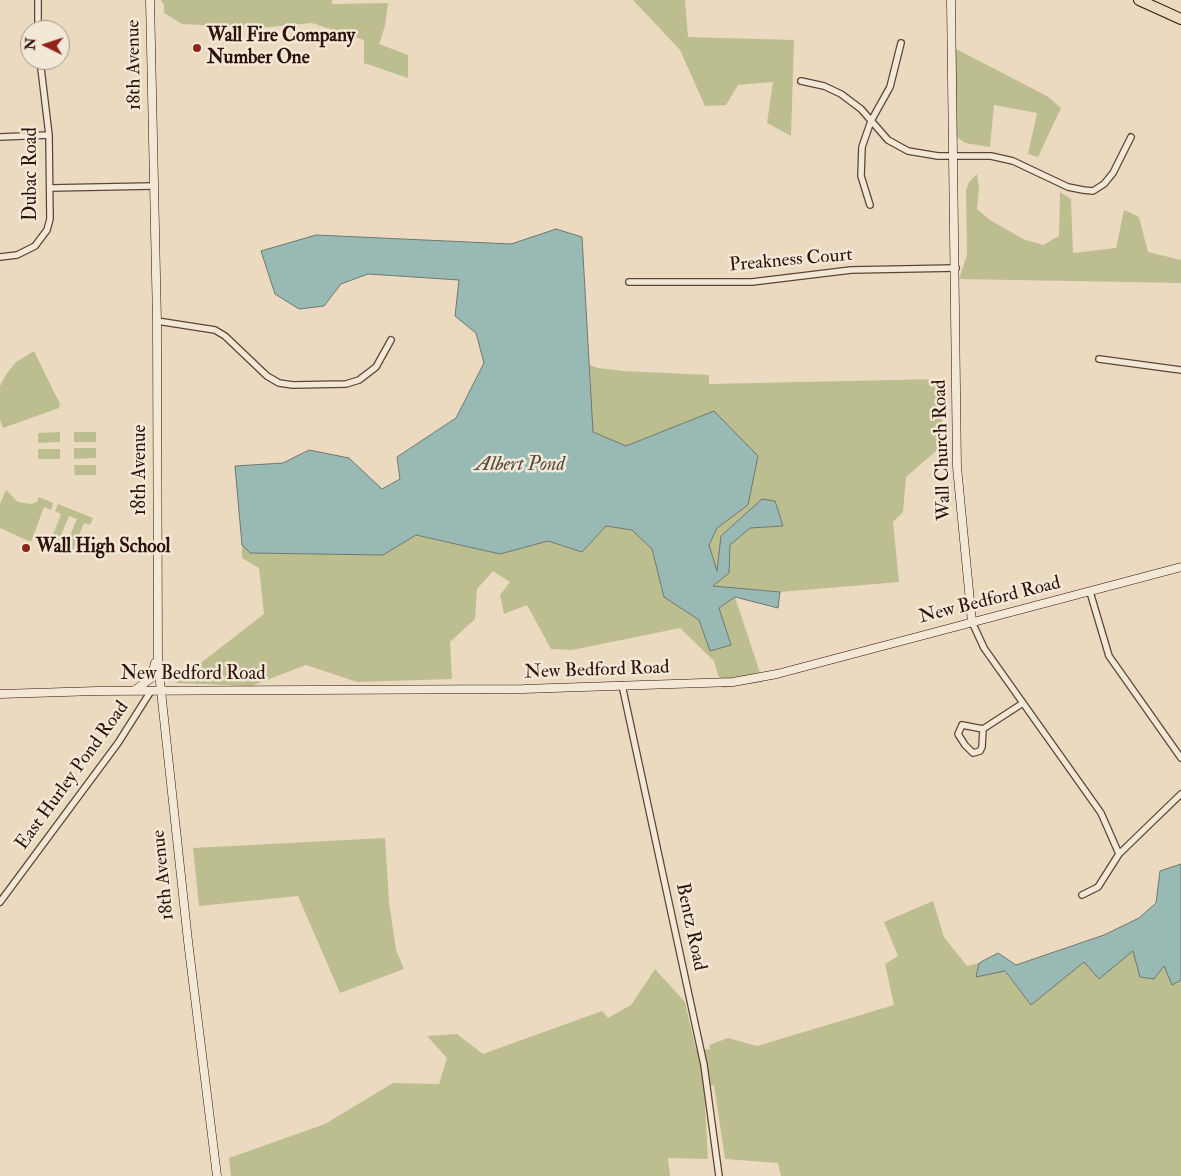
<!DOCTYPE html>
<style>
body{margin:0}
#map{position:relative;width:1181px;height:1176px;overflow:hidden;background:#ecdac0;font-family:"IM FELL Double Pica",serif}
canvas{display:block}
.north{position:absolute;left:20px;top:20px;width:50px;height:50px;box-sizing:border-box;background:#f3e7d6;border:1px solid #a49283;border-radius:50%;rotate:274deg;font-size:14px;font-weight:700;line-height:20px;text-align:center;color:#2e1207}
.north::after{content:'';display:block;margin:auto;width:18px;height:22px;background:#8f2418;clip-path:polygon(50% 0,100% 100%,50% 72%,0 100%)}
</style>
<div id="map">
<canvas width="1181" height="1176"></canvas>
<div class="north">N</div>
</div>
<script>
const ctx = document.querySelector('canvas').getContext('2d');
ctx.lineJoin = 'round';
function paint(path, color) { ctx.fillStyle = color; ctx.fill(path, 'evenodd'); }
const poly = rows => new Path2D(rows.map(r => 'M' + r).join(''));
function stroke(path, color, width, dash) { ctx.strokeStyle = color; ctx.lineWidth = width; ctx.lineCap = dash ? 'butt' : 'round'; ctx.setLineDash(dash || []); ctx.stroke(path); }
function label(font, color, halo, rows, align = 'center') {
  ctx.font = font + ' "IM FELL Double Pica",serif'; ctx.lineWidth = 5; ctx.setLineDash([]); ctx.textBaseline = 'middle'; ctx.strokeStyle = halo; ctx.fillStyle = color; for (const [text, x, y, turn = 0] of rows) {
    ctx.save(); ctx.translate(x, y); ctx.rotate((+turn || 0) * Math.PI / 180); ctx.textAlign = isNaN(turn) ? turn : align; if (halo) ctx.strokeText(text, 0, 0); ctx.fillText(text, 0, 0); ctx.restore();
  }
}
paint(poly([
 [161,0,332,0,332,4,388,3,385,26,379,44,408,55,408,78,364,63,364,40,312,23,258,28,182,24,164,13,164,5],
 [633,0,685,0,688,37,794,40,791,136,767,123,773,82,738,85,726,105,705,106,680,50],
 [954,48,1047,96,1061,108,1038,157,1028,154,1037,113,994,105,990,147,965,143,957,137],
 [977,174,979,188,977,209,990,220,1023,239,1043,245,1059,236,1060,192,1071,199,1073,253,1116,248,1124,210,1139,217,1148,252,1181,260,1181,283,959,279,967,255,966,190,969,182],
 [34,351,60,404,59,408,3,428,0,420,0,386,7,373,16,362],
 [590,365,598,368,624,371,709,375,709,384,940,379,943,445,906,477,903,512,893,522,899,582,780,592,712,587,729,573,730,545,750,528,783,526,775,502,721,536,717,573,709,546,717,528,748,505,714,411,626,446,592,432],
 [60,432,60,442,38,443,38,433],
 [74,432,96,432,96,442,74,442],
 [74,448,96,448,96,458,74,459],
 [38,449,60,449,60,459,38,459],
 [74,465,96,465,96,475,75,475],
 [6,490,18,502,31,504,37,502,39,497,53,503,51,510,44,507,31,542,0,528,0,504],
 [58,504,93,518,90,525,84,523,71,555,49,546,61,514,55,511],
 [69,516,77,519,67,543,59,540],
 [606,526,632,530,652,549,664,597,699,620,735,597,763,682,722,688,714,661,680,628,572,650,551,649,527,605,504,614,500,595,510,582,493,571,477,589,475,619,450,642,452,679,357,682,306,665,251,686,175,683,264,614,259,568,242,558,242,545,250,553,383,555,416,535,500,554,548,541,582,552],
 [385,838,389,902,396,950,404,969,340,993,298,896,199,906,193,848],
 [933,901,944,937,967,966,979,963,976,977,1004,971,1031,1005,1084,961,1133,951,1164,965,1172,985,1181,980,1181,1176,781,1176,778,1163,725,1159,714,1085,704,1088,708,1159,668,1158,670,1176,231,1176,229,1158,325,1124,393,1083,439,1084,447,1058,427,1036,457,1034,483,1054,602,1011,608,1018,631,1005,655,969,685,1002,696,1050,710,1049,709,1045,728,1038,757,1046,894,1005,885,964,898,956,884,922]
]), '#bcbe8f');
const water = poly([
 [556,229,582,237,593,432,626,446,714,411,758,456,748,505,717,528,709,545,717,571,721,536,762,499,775,501,783,526,750,528,730,545,729,573,713,586,780,592,778,608,735,597,719,608,731,645,710,651,699,620,664,597,652,549,632,530,606,526,582,552,548,541,500,554,416,535,383,555,250,553,242,545,235,466,283,463,309,450,349,458,382,489,400,479,397,457,456,418,484,363,476,333,455,316,459,280,368,274,341,284,324,306,299,309,275,294,261,251,316,235,511,244,556,229],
 [1181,864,1181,980,1172,985,1164,966,1154,979,1140,977,1133,951,1099,979,1084,962,1031,1005,1005,971,976,977,979,963,998,953,1016,965,1104,935,1139,918,1156,903,1160,871,1181,864]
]);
paint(water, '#99bab4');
stroke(water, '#6e776f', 1);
const street = poly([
 [38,0,38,30],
 [801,81,824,86,841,94,861,109,888,140,908,151,938,156,991,156,1013,161,1068,187,1083,190,1093,191,1104,184,1113,173,1131,137],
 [0,137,49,135],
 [50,188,153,186],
 [870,205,861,176,862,147,871,121,890,87,901,43],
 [0,257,17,255,35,246,47,230,50,219,49,135,40,60],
 [629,282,752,282,851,270,956,268],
 [157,321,215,330,225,336,267,376,279,383,293,385,346,384,359,380,376,367,391,340],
 [1099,359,1181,370],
 [1090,592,1109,656,1181,758],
 [972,622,984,648,1101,813,1119,854],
 [622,685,704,1065,719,1176],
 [962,725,983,729,982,747,980,751,973,753,965,745,958,734,962,725],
 [983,729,1023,703],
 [1082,895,1098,887,1119,854,1181,794],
 [0,902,118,743,151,691]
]);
const secondary = poly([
 [150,0,157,321,158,663,188,941,217,1176],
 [951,0,957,467,972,622],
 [134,691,151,678,155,663],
 [0,694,97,691,523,689,733,682,777,674,1181,567]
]);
const highway = poly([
 [1139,0,1181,19]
]);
stroke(street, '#5e4435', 8);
stroke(secondary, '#2e1207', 9);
stroke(highway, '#2e1207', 12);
stroke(street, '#f3e7d6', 5.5);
stroke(secondary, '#f3e7d6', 8);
stroke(highway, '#ecdac0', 10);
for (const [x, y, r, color] of [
 [197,48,5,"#8f2418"],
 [26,548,5,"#8f2418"]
]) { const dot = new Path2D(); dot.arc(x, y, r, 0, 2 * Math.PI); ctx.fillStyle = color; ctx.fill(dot); stroke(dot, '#f3e7d6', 2); }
label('bold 19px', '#2e1207', '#f3e7d6', [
 ["Wall Fire Company",207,37],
 ["Number One",207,59],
 ["Wall High School",36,548]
], 'left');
label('19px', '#2e1207', '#f3e7d6', [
 ["18th Avenue",135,65,-91],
 ["Dubac Road",32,174,-90],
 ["Preakness Court",791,261,-5],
 ["Wall Church Road",943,450,-92],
 ["18th Avenue",141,470,-90],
 ["New Bedford Road",990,601,-14],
 ["New Bedford Road",597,671,-2],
 ["New Bedford Road",193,675],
 ["East Hurley Pond Road",73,776,-54],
 ["18th Avenue",164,875,-96],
 ["Bentz Road",690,927,78]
]);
label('italic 20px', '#534d44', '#f3e7d6', [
 ["Albert Pond",520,466]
]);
</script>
